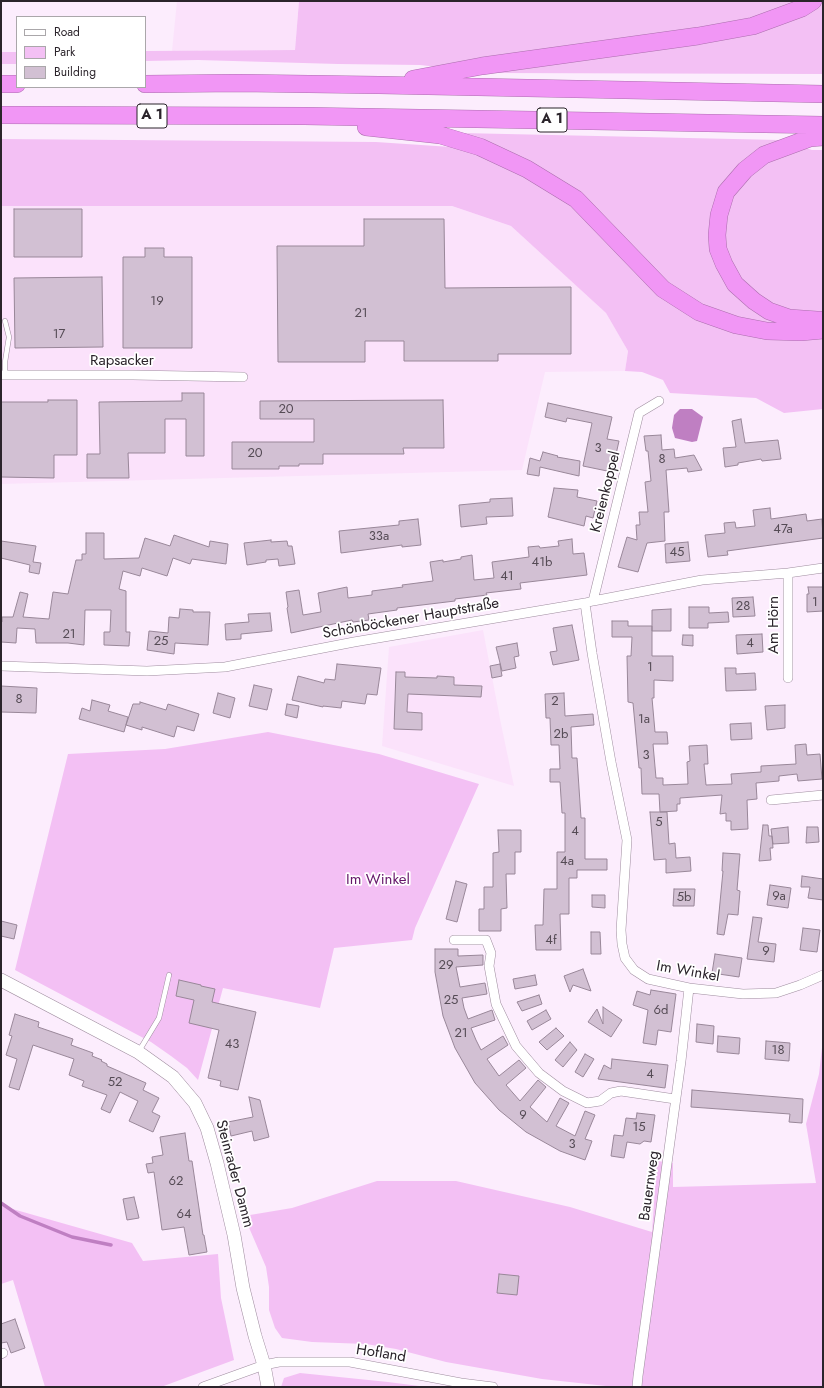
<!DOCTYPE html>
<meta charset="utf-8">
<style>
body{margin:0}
#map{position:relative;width:824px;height:1388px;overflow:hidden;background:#fcedfd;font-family:Jost,sans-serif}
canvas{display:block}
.frame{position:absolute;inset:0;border:2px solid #2b242b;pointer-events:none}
.legend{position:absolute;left:16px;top:16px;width:130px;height:72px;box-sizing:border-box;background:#fff;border:1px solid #aaa7aa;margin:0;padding:5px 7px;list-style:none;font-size:12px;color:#2b242b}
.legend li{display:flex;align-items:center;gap:8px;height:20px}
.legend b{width:20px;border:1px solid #aaa7aa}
</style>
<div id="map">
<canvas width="824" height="1388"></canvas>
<div class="frame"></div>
<ul class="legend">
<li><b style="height:5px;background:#fff"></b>Road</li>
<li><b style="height:11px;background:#f3c0f4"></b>Park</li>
<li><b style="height:11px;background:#d2c0d3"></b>Building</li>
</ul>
</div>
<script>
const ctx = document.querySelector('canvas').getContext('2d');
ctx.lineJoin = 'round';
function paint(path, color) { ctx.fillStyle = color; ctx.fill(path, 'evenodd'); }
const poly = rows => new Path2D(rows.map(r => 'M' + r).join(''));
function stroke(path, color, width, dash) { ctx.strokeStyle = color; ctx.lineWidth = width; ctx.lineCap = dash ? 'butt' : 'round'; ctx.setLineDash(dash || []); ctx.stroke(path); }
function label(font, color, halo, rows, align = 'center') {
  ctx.font = font + ' Jost,sans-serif'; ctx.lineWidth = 3.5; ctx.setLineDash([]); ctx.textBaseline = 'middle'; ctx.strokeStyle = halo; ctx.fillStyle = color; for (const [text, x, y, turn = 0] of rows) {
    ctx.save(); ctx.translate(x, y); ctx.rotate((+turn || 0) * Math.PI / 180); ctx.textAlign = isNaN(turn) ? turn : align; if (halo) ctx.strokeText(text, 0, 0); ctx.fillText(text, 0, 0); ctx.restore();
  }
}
paint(poly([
 [177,1,299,1,295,50,172,51],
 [1,206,452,206,511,226,606,313,628,351,625,371,545,372,522,470,1,484],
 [483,630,501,724,514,786,382,746,389,647]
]), '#fbe2fb');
paint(poly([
 [299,1,823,1,823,74,492,73,420,65,338,64,198,60,145,61,145,51,295,50],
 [1,52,17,52,17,64,1,64],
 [461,133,779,140,812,150,823,150,823,409,784,413,756,398,670,393,663,380,642,372,625,371,628,351,606,313,511,226,452,206,1,206,1,139,376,142,451,147],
 [268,732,379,754,479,784,415,928,412,940,334,948,320,1008,223,988,198,1080,187,1068,171,1056,151,1042,15,970,68,754,165,749],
 [823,1039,823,1387,615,1387,542,1379,446,1362,396,1349,366,1344,312,1342,282,1338,275,1328,269,1310,269,1287,266,1267,244,1216,292,1208,377,1181,456,1181,570,1207,652,1232,657,1161,673,1163,673,1187,816,1183,806,1124,819,1074],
 [1,1201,9,1208,132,1243,143,1261,218,1254,221,1298,234,1360,161,1387,45,1387,13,1280,1,1284],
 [300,1373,388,1382,427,1387,281,1387,284,1378]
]), '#f3c0f4');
paint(poly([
 [680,409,692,409,703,417,697,441,692,442,675,438,672,428,674,415]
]), '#bf7fc2');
stroke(poly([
 [1,1203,20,1216,72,1237,111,1245]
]), '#bf7fc2', 3.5);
const building = poly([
 [14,209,82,209,82,257,14,257,14,209],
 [364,219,444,219,445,288,571,287,571,354,498,354,498,361,404,361,404,341,365,341,365,362,278,362,277,246,364,246,364,219],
 [145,248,164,248,164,257,192,257,192,348,123,348,123,257,145,257,145,248],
 [102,277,103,347,15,348,14,278,102,277],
 [182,393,204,393,204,456,186,456,186,419,165,419,165,453,128,453,129,478,87,478,87,454,100,454,99,402,182,401,182,393],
 [48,400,77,400,77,455,54,455,54,478,1,477,1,402,48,402,48,400],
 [443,400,444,448,403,448,404,454,323,454,323,464,299,464,299,466,279,466,279,469,232,469,232,442,314,442,314,419,260,419,260,401,443,400],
 [548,403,612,417,607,439,619,441,612,472,583,466,592,423,567,418,566,422,545,417,548,403],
 [741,419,745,443,778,440,781,459,762,461,761,459,738,463,738,465,725,467,723,448,736,447,732,421,741,419],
 [661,435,662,450,674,449,675,458,694,455,702,470,688,472,687,468,666,470,669,512,664,512,665,541,647,543,638,572,618,567,627,537,637,540,636,525,640,525,639,512,648,512,645,482,651,481,648,451,646,451,644,436,661,435],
 [543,452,558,456,557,457,580,461,579,476,540,467,539,476,527,474,530,458,540,461,543,452],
 [554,488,578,490,577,497,597,501,593,518,586,516,584,526,548,517,554,488],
 [512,498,513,516,486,517,487,524,461,527,459,505,490,502,490,499,512,498],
 [770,508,771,519,806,514,807,521,822,519,823,538,727,551,728,555,708,557,705,535,725,533,724,523,735,522,736,528,755,526,753,510,770,508],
 [418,519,421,545,402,547,402,545,341,553,339,531,399,525,399,521,418,519],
 [86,533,104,533,104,559,139,558,145,538,170,546,174,535,209,547,210,541,228,544,226,564,192,559,190,564,173,558,167,576,142,568,140,576,123,571,119,589,126,591,126,632,130,632,129,646,104,645,104,632,110,632,111,610,85,610,84,645,68,643,36,643,35,629,17,628,16,643,1,642,1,622,2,622,2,617,13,617,20,592,28,594,23,617,49,619,53,592,68,594,76,560,82,560,82,554,86,554,86,533],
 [572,539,573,554,584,553,587,575,520,583,521,589,486,593,487,595,455,599,455,601,397,608,397,610,368,614,369,620,353,622,352,620,291,633,287,608,288,607,286,592,299,590,303,615,321,612,318,593,347,587,348,598,372,595,372,591,403,587,402,585,433,581,430,562,443,560,443,562,461,559,461,557,472,555,474,580,494,578,492,562,529,557,528,547,539,546,540,548,559,546,558,541,572,539],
 [271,540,271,542,287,541,288,546,292,546,295,564,279,566,278,559,266,560,266,562,247,565,244,543,271,540],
 [1,541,36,546,33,562,41,563,39,574,29,572,30,565,1,558,1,541],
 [688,542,690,561,666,563,665,544,688,542],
 [808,587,823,587,823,611,807,612,807,594,809,594,808,587],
 [753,597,755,616,733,617,732,598,753,597],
 [689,607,709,607,709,613,728,612,729,622,708,623,708,628,689,628,689,607],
 [180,609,193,610,193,612,210,612,208,645,175,643,174,654,147,650,149,631,168,633,169,617,179,618,180,609],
 [671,609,671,631,652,631,652,610,671,609],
 [270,613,272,631,241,634,241,639,226,640,225,624,249,622,248,614,270,613],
 [612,621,628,621,628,626,652,626,652,656,673,656,673,681,654,680,654,698,652,698,655,732,667,732,668,744,653,744,656,778,663,778,663,785,688,784,687,762,690,761,689,746,707,745,708,764,704,764,706,785,732,784,731,774,761,772,761,766,796,764,795,745,806,744,807,755,820,754,822,779,798,781,797,774,779,776,779,781,756,783,757,799,747,800,748,829,731,830,731,821,726,821,726,813,720,814,722,795,680,798,680,804,677,804,677,811,660,812,659,794,642,794,641,768,639,768,633,703,628,702,627,656,631,656,632,637,612,637,612,621],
 [572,625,579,660,553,665,550,652,557,651,553,628,572,625],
 [762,634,763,652,737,654,736,635,762,634],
 [683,635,693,635,693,646,682,645,683,635],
 [517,643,519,656,514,657,516,668,502,671,496,647,517,643],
 [337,664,381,668,377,695,367,694,365,704,342,701,341,708,323,706,323,707,292,700,298,676,324,683,325,679,335,680,337,664],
 [500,664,502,676,492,678,490,666,500,664],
 [725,668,736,668,736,674,755,673,756,690,726,691,725,668],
 [396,672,405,672,405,677,437,678,437,676,454,677,454,685,482,686,481,697,408,694,407,712,422,713,422,730,394,729,396,672],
 [254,685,272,689,267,710,249,706,254,685],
 [1,686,37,688,36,713,1,712,1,686],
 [218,693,235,698,230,718,213,713,218,693],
 [564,693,565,716,593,714,594,725,571,727,572,758,577,758,581,818,585,818,585,859,607,859,607,870,577,870,577,878,569,878,569,914,560,914,561,950,536,950,535,925,543,925,544,889,557,889,557,852,565,852,565,813,562,813,560,782,550,782,550,769,560,769,559,745,551,745,550,718,546,718,545,694,564,693],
 [92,700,110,705,108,711,128,717,124,732,79,719,82,708,90,711,92,700],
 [140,702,166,710,168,704,199,714,194,731,177,726,174,737,142,727,142,730,126,725,133,704,140,704,140,702],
 [287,704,299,706,297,718,285,715,287,704],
 [785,705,785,728,767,730,765,706,785,705],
 [751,723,752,739,731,740,730,724,751,723],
 [650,812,667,812,669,844,675,843,676,858,690,857,691,871,666,873,666,859,654,860,650,812],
 [763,825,768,825,769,836,772,836,773,848,770,848,771,860,759,861,763,825],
 [788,827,789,843,773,844,771,829,788,827],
 [807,827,818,827,819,842,806,843,807,827],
 [498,830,521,830,521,852,515,852,515,874,506,874,507,908,501,909,501,931,479,931,479,909,484,909,484,887,493,887,493,853,499,852,498,830],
 [723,853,740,854,737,890,740,891,738,915,728,914,724,935,717,934,723,871,722,871,723,853],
 [802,876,823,879,823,900,808,898,810,887,801,887,802,876],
 [456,881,467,884,457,922,446,919,456,881],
 [770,885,791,888,788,908,767,905,770,885],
 [674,889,695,889,694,906,673,906,674,889],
 [592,895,605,895,605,908,592,907,592,895],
 [753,917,762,918,758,942,776,944,774,962,747,959,753,917],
 [1,921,17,925,14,939,1,936,1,921],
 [803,928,820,930,817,952,800,950,803,928],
 [591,932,600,932,601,954,591,954,591,932],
 [435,949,458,949,458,956,483,955,483,965,456,967,460,987,485,983,487,994,462,998,464,1008,468,1019,492,1010,495,1020,471,1028,476,1040,481,1050,503,1036,508,1045,487,1059,499,1076,519,1060,526,1068,506,1085,520,1101,538,1080,546,1087,530,1107,547,1122,560,1098,569,1103,556,1126,575,1136,585,1111,595,1115,585,1139,592,1141,585,1160,560,1151,526,1132,499,1110,475,1083,455,1048,443,1016,435,972,435,949],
 [715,954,742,958,739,977,712,973,715,954],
 [583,969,591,991,573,985,570,992,564,976,583,969],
 [535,975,537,985,515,989,513,979,535,975],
 [179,980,201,985,201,986,215,989,212,1002,256,1012,238,1090,220,1086,221,1081,208,1078,219,1030,189,1023,194,1000,176,996,179,980],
 [651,990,676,994,671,1032,658,1030,656,1045,643,1043,648,1010,633,1005,637,991,650,995,651,990],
 [539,995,542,1004,522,1011,517,1002,539,995],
 [603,1007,622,1020,611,1037,588,1022,597,1009,603,1024,603,1007],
 [546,1010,551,1019,532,1030,527,1021,546,1010],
 [15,1014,39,1022,38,1027,73,1039,71,1045,93,1053,92,1056,102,1060,101,1061,107,1064,107,1066,146,1083,143,1090,159,1098,152,1112,160,1116,153,1132,129,1121,138,1101,120,1092,110,1113,101,1109,107,1095,82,1086,84,1081,69,1075,74,1059,33,1045,19,1090,9,1087,17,1059,6,1055,12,1036,9,1035,15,1014],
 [697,1024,714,1026,713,1044,696,1042,697,1024],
 [556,1028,564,1036,547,1050,539,1042,556,1028],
 [718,1036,740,1038,739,1054,717,1052,718,1036],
 [766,1041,790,1043,789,1061,765,1059,766,1041],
 [570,1042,577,1050,563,1067,555,1060,570,1042],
 [585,1054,594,1059,583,1077,575,1072,585,1054],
 [612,1059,668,1065,665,1088,598,1079,604,1065,611,1069,612,1059],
 [692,1090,803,1099,802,1123,789,1122,790,1114,691,1107,692,1090],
 [249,1097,260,1100,269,1137,254,1141,252,1131,231,1136,228,1122,253,1117,249,1097],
 [637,1113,655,1115,651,1142,644,1141,640,1144,627,1142,624,1158,611,1156,614,1135,623,1136,626,1118,636,1119,637,1113],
 [185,1133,189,1161,192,1161,203,1235,204,1235,207,1252,189,1255,184,1227,162,1230,154,1172,148,1173,146,1164,153,1163,152,1157,163,1155,160,1137,185,1133],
 [134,1197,139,1218,127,1220,123,1199,134,1197],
 [499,1274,519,1276,517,1295,497,1293,499,1274],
 [15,1319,25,1348,11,1353,7,1342,1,1343,1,1324,15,1319]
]);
paint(building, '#d2c0d3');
stroke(building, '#998799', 1);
const service = poly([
 [5,321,9,337,5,362,5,375],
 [139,1051,159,1018,169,975]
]);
const minor = poly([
 [1,375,133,375,243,377],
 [788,573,788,678],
 [593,601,639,413,659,401],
 [585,603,592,653,611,762,627,840,621,930,622,944,625,958,634,970,648,979,689,988,743,994,776,993,800,985,823,975],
 [1,666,147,671,225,667,354,642,585,603,593,601,702,580,788,573,823,568],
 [771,800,823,795],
 [454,940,486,940,491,953,489,966,496,1004,516,1046,539,1073,563,1091,587,1103,600,1101,611,1093,621,1091,675,1099],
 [1,1354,3,1353],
 [203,1387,264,1365,279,1362,350,1362,461,1383,493,1387],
 [637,1387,638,1376,681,1061,689,988]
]);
const secondary = poly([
 [1,980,138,1052,173,1077,195,1103,207,1128,217,1163,234,1235,243,1288,255,1336,264,1365,268,1387]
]);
const motorway = poly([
 [413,79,482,66,698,36,753,26,802,8,813,1],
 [1,84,17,84],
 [145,84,239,83,379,85,823,94],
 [1,115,304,116,823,125],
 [366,127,440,135,480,147,527,169,576,199,663,289,699,312,736,325,767,331,801,332,823,330],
 [823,137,810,138,764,155,745,170,726,192,719,215,717,235,718,249,724,264,735,284,754,301,769,311,789,318,817,320,823,320]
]);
stroke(service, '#9f8d9f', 5.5);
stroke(minor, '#9f8d9f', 10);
stroke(secondary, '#9f8d9f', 14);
stroke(motorway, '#ac6eae', 18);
stroke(service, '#fff', 4.5);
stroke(minor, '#fff', 9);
stroke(secondary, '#fff', 13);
stroke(motorway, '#f196f5', 17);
label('13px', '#554b55', null, [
 ["19",157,302],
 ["21",361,314],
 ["17",59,335],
 ["20",286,410],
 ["3",598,449],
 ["20",255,454],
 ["8",662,460],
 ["47a",783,530],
 ["33a",379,537],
 ["45",677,553],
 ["41b",542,563],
 ["41",507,577],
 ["1",815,603],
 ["28",743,607],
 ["21",69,635],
 ["25",161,642],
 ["4",750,644],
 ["1",650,668],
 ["8",19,700],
 ["2",555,702],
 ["1a",644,720],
 ["2b",561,735],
 ["3",646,756],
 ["5",659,823],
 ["4",575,832],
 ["4a",567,862],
 ["9a",779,897],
 ["5b",684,898],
 ["4f",551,941],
 ["9",766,952],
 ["29",446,966],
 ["25",451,1001],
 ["6d",661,1011],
 ["21",461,1034],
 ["43",232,1045],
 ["18",778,1051],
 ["4",650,1075],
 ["52",115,1083],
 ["9",523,1116],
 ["15",639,1128],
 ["3",572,1145],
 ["62",176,1182],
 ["64",184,1215]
]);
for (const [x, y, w] of [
 [152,116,30],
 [552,120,30]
]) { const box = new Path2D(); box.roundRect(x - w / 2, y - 12, w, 24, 3); ctx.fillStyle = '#fff'; ctx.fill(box); stroke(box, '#2b242b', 1); }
label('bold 14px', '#2b242b', null, [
 ["A 1",152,116],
 ["A 1",552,120]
]);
label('15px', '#2b242b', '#fff', [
 ["Rapsacker",122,361],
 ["Kreienkoppel",606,492,-76],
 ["Schönböckener Hauptstraße",411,619,-10],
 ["Am Hörn",774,625,-90],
 ["Im Winkel",688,972,10],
 ["Steinrader Damm",234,1174,75],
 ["Bauernweg",650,1186,-82],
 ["Hofland",381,1354,9]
]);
label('15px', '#65166a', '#fff', [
 ["Im Winkel",378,880]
]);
</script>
